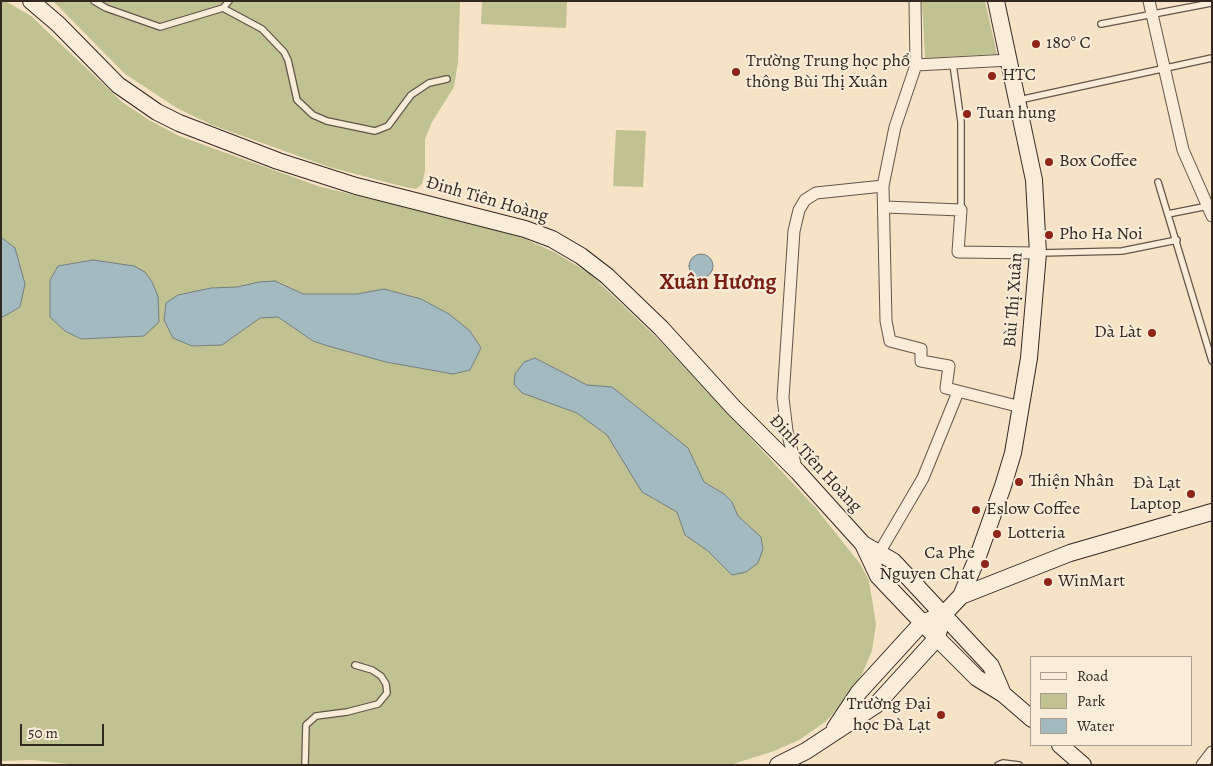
<!DOCTYPE html>
<meta charset="utf-8">
<style>
body{margin:0}
#map{position:relative;width:1213px;height:766px;overflow:hidden;background:#f6e2c4;font-family:Alegreya,serif}
canvas{display:block}
.frame{position:absolute;inset:0;border:2px solid #332722;pointer-events:none}
.legend{position:absolute;left:1030px;top:656px;width:162px;height:90px;box-sizing:border-box;background:#f9ecd9;border:1px solid #aa9d90;margin:0;padding:6px 9px;list-style:none;font-size:15px;color:#332722}
.legend li{display:flex;align-items:center;gap:10px;height:25px}
.legend b{width:25px;border:1px solid #aa9d90}
.scale{position:absolute;left:20px;top:724px;width:84px;height:22px;box-sizing:border-box;border:2px solid #332722;border-top:0;padding-left:6px;font-size:15px;line-height:18px;white-space:nowrap;color:#332722;-webkit-text-stroke:4px #f9ecd9;paint-order:stroke}
</style>
<div id="map">
<canvas width="1213" height="766"></canvas>
<div class="frame"></div>
<ul class="legend">
<li><b style="height:6px;background:#f9ecd9"></b>Road</li>
<li><b style="height:14px;background:#c0c291"></b>Park</li>
<li><b style="height:14px;background:#a3bac0"></b>Water</li>
</ul>
<div class="scale">50 m</div>
</div>
<script>
const ctx = document.querySelector('canvas').getContext('2d');
ctx.lineJoin = 'round';
function paint(path, color) { ctx.fillStyle = color; ctx.fill(path, 'evenodd'); }
const poly = rows => new Path2D(rows.map(r => 'M' + r).join(''));
function stroke(path, color, width, dash) { ctx.strokeStyle = color; ctx.lineWidth = width; ctx.lineCap = dash ? 'butt' : 'round'; ctx.setLineDash(dash || []); ctx.stroke(path); }
function label(font, color, halo, rows, align = 'center') {
  ctx.font = font + ' Alegreya,serif'; ctx.lineWidth = 4; ctx.setLineDash([]); ctx.textBaseline = 'middle'; ctx.strokeStyle = halo; ctx.fillStyle = color; for (const [text, x, y, turn = 0] of rows) {
    ctx.save(); ctx.translate(x, y); ctx.rotate((+turn || 0) * Math.PI / 180); ctx.textAlign = isNaN(turn) ? turn : align; if (halo) ctx.strokeText(text, 0, 0); ctx.fillText(text, 0, 0); ctx.restore();
  }
}
paint(poly([
 [1,1,7,2,31,16,122,102,149,120,179,136,318,186,491,229,523,238,554,252,589,273,656,337,815,507,861,565,869,581,876,624,872,651,862,674,846,700,825,722,799,740,774,751,730,765,77,765,32,760,1,761],
 [53,1,460,1,458,62,454,87,432,122,425,139,425,171,422,184,416,189,401,186,329,167,212,125,177,108,125,74],
 [482,1,567,1,566,28,481,24],
 [922,1,985,1,997,54,925,58],
 [616,130,646,131,643,187,613,186]
]), '#c0c291');
const water = poly([
 [1,237,15,248,25,284,20,307,1,318,1,237],
 '689 266a12 12 0 1 1 24 0a12 12 0 1 1-24 0Z',
 [93,260,134,266,145,272,152,282,158,296,159,322,144,336,81,339,65,331,50,317,50,280,58,266,93,260],
 [275,281,303,294,357,294,384,289,421,299,449,314,470,331,481,348,470,370,453,374,386,362,328,346,313,341,278,317,260,318,222,345,192,346,173,338,164,320,166,303,178,295,211,288,237,287,259,282,275,281],
 [535,358,587,385,612,387,688,448,704,482,724,494,732,502,738,516,761,537,763,549,758,563,746,572,732,575,708,551,685,535,677,512,642,492,607,435,577,413,522,393,514,384,515,374,524,362,535,358]
]);
paint(water, '#a3bac0');
stroke(water, '#767f81', 1);
const lane = poly([
 [94,1,106,8,160,27,223,8],
 [229,1,223,8,262,29,284,52,288,60,297,100,313,115,327,121,375,131,388,126,411,95,429,83,447,79],
 [1101,24,1211,3],
 [953,64,961,122,961,210],
 [1019,100,1212,58],
 [1158,182,1212,361],
 [1168,214,1208,206],
 [1040,253,1122,251,1177,240],
 [305,765,306,725,316,716,347,712,378,704,387,693,386,684,381,676,372,670,355,665],
 [998,765,1003,763,1019,765]
]);
const street = poly([
 [1149,1,1183,150,1212,216],
 [916,65,1010,60],
 [883,186,886,321,890,341,921,349,921,361,949,366,946,388,1021,407],
 [885,207,961,210,958,252,1038,253],
 [797,472,787,431,783,398,794,231,799,210,805,200,816,193,883,186,895,127,916,65,915,1],
 [879,553,923,478,958,392],
 [1202,765,1212,752]
]);
const secondary = poly([
 [31,1,58,24,118,85,157,112,179,123,278,161,356,186,525,229,552,239,581,256,607,276,661,328,734,408,798,472,863,544,878,576,937,638,977,678,1003,694,1032,719],
 [863,544,893,561,991,666,1003,694],
 [961,596,1070,553,1212,512],
 [835,728,859,692,922,623,932,619],
 [1060,745,1083,765],
 [778,765,806,751,876,705,937,638,943,615,961,596,978,556,1003,486,1013,453,1029,358,1038,253,1034,180,996,1]
]);
stroke(lane, '#64564a', 8);
stroke(street, '#64564a', 13);
stroke(secondary, '#332722', 18);
stroke(lane, '#f9ecd9', 5.5);
stroke(street, '#f9ecd9', 11);
stroke(secondary, '#f9ecd9', 16);
for (const [x, y, r, color] of [
 [1036,44,5,"#8f2418"],
 [736,72,5,"#8f2418"],
 [992,76,5,"#8f2418"],
 [967,114,5,"#8f2418"],
 [1049,162,5,"#8f2418"],
 [1049,235,5,"#8f2418"],
 [1152,333,5,"#8f2418"],
 [1019,482,5,"#8f2418"],
 [1191,494,5,"#8f2418"],
 [976,510,5,"#8f2418"],
 [997,534,5,"#8f2418"],
 [985,564,5,"#8f2418"],
 [1048,582,5,"#8f2418"],
 [941,715,5,"#8f2418"]
]) { const dot = new Path2D(); dot.arc(x, y, r, 0, 2 * Math.PI); ctx.fillStyle = color; ctx.fill(dot); stroke(dot, '#f9ecd9', 2); }
label('18px', '#332722', '#f9ecd9', [
 ["180° C",1046,44],
 ["Trường Trung học phổ",746,62],
 ["thông Bùi Thị Xuân",746,83],
 ["HTC",1002,76],
 ["Tuan hung",977,114],
 ["Box Coffee",1059,162],
 ["Pho Ha Noi",1059,235],
 ["Dà Làt",1142,333,"right"],
 ["Thiện Nhân",1029,482],
 ["Đà Lạt",1181,484,"right"],
 ["Laptop",1181,505,"right"],
 ["Eslow Coffee",986,510],
 ["Lotteria",1007,534],
 ["Ca Phe",975,554,"right"],
 ["Nguyen Chat",975,575,"right"],
 ["WinMart",1058,582],
 ["Trường Đại",931,705,"right"],
 ["học Đà Lạt",931,726,"right"]
], 'left');
label('18px', '#332722', '#f9ecd9', [
 ["Đinh Tiên Hoàng",487,200,16],
 ["Bùi Thị Xuân",1014,300,-86],
 ["Đinh Tiên Hoàng",815,464,47]
]);
label('bold 22px', '#7a1f14', '#f9ecd9', [
 ["Xuân Hương",718,284]
]);
</script>
